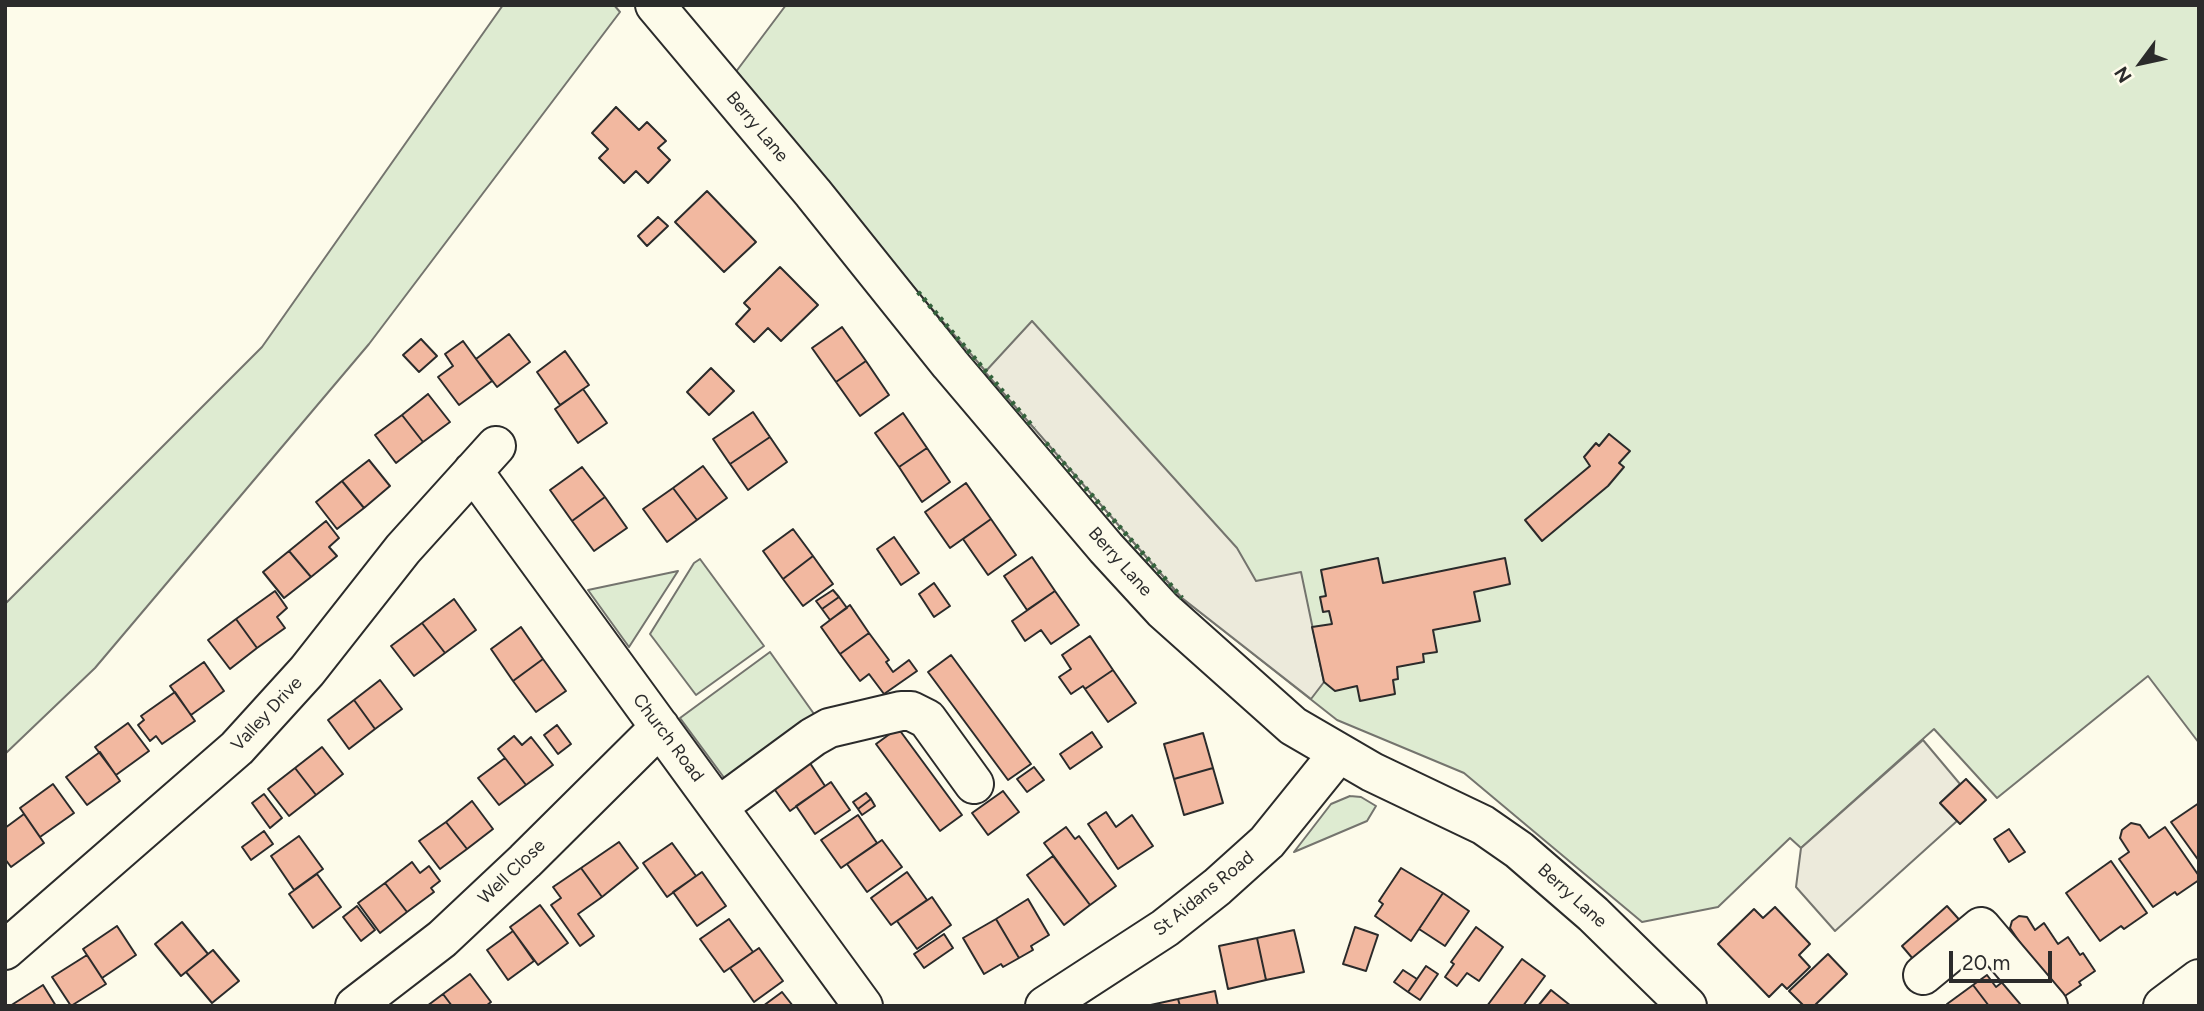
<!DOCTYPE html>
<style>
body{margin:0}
#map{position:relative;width:2204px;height:1011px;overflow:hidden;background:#fdfbea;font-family:Figtree,sans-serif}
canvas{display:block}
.frame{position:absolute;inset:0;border:7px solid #2b2b2b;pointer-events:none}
.north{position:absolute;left:2106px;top:28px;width:70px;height:70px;-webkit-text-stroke:5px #fdfbea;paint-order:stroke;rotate:237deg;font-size:19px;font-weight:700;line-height:28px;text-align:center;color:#2b2b2b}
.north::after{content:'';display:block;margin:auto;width:24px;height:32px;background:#2b2b2b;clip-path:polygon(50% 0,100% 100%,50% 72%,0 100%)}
.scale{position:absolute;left:1949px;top:951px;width:103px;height:32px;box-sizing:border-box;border:4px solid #2b2b2b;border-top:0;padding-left:9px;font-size:21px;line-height:24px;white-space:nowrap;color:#2b2b2b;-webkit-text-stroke:5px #fdfbea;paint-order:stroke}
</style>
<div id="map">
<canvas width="2204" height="1011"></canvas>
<div class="frame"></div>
<div class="north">N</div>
<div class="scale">20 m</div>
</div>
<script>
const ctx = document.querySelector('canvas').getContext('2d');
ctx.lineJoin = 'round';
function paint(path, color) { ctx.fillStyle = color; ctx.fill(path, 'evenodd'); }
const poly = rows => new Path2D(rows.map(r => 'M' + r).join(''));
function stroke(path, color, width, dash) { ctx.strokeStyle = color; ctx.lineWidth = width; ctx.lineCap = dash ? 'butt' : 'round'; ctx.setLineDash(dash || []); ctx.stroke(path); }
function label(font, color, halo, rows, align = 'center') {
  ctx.font = font + ' Figtree,sans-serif'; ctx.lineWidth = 5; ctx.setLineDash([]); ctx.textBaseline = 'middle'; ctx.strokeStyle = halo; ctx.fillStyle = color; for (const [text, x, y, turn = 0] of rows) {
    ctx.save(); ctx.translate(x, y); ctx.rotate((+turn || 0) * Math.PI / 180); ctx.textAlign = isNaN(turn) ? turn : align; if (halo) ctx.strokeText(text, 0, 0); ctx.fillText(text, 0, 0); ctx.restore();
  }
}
const green = poly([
 [503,5,614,5,620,12,369,344,95,668,5,754,5,604,262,347,503,5],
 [786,5,2199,5,2199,743,2148,676,1997,798,1934,729,1801,848,1790,838,1718,907,1642,922,1464,773,1337,720,1182,598,943,322,735,73,786,5],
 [700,559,764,646,696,695,650,634,694,563,700,559],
 [678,571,629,647,588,590,678,571],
 [770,652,819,721,725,779,680,718,770,652],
 [1350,796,1361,797,1376,806,1367,821,1294,852,1331,804,1350,796]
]);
paint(green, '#deebd1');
stroke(green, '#74746e', 2);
const parking = poly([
 [1032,321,1237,548,1256,581,1301,572,1324,682,1311,699,1182,598,985,372,1032,321],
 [1923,740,1960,784,1940,803,1957,821,1835,931,1796,887,1801,848,1923,740]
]);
paint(parking, '#eceadb');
stroke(parking, '#74746e', 2);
const building = poly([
 [616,107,639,130,647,122,666,141,658,148,670,160,648,183,636,171,624,183,599,158,608,149,592,133,616,107],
 [707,191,756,242,724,272,675,222,707,191],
 [658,217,668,226,647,246,638,236,658,217],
 [780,267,818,305,781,341,768,328,754,342,736,324,750,309,744,303,780,267],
 [842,327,866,361,836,382,812,348,842,327],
 [509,334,530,362,497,387,476,359,509,334],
 [421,339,437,356,419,372,403,355,421,339],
 [463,341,492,381,459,405,438,377,453,366,445,354,463,341],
 [565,351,589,385,560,405,537,372,565,351],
 [866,361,889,395,860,416,836,382,866,361],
 [711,368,734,391,709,415,687,392,711,368],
 [583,389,607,423,578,443,555,409,583,389],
 [428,394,450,422,423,442,402,415,428,394],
 [753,412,770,437,730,464,713,439,753,412],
 [903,413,927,448,899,467,875,433,903,413],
 [402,415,423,442,396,463,375,435,402,415],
 [1609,434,1630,451,1619,463,1624,467,1608,486,1542,541,1525,520,1590,466,1584,457,1596,443,1599,446,1609,434],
 [770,437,787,462,748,490,730,464,770,437],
 [927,448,950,482,922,502,899,467,927,448],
 [369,460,390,486,364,508,342,481,369,460],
 [703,466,727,498,697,520,673,488,703,466],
 [582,467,605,497,572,521,550,490,582,467],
 [342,481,364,508,337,529,316,502,342,481],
 [966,483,991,519,950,548,925,512,966,483],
 [673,488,697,520,667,542,643,509,673,488],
 [605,497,627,528,594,551,572,521,605,497],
 [991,519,1016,555,988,575,963,539,991,519],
 [326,521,339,538,329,547,337,556,311,577,289,551,326,521],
 [793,529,813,556,783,579,763,551,793,529],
 [894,537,919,573,901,585,877,549,894,537],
 [289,551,311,577,284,598,263,572,289,551],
 [813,556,833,584,803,606,783,579,813,556],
 [1032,557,1055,591,1027,610,1004,576,1032,557],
 [1378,558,1383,583,1505,558,1510,584,1474,592,1480,621,1433,630,1437,652,1423,654,1424,662,1397,667,1398,679,1393,680,1395,694,1360,701,1357,686,1335,691,1324,682,1312,627,1332,624,1329,611,1323,612,1320,597,1326,596,1321,570,1378,558],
 [934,583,950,606,934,617,919,594,934,583],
 [833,590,839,597,822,609,816,601,833,590],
 [275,591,287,608,277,617,285,628,257,648,236,619,275,591],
 [1055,591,1079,625,1051,644,1041,630,1025,641,1012,621,1055,591],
 [839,597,847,608,830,620,822,609,839,597],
 [454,599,476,630,445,653,422,623,454,599],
 [850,605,869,633,840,654,821,627,850,605],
 [236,619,257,648,230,669,208,640,236,619],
 [422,623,445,653,414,676,391,646,422,623],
 [521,627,543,659,513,681,491,649,521,627],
 [869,633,889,660,886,662,893,672,909,660,917,671,884,694,869,674,860,681,840,654,869,633],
 [1090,636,1113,670,1085,689,1083,686,1071,694,1059,677,1071,669,1062,655,1090,636],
 [951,655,1031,764,1008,780,928,672,951,655],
 [543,659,566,691,536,712,513,681,543,659],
 [204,662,224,691,191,715,170,686,204,662],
 [1113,670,1136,703,1108,722,1085,689,1113,670],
 [380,680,402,709,375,729,354,700,380,680],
 [175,692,195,721,162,744,156,736,150,741,138,725,144,720,141,716,175,692],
 [354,700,375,729,349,749,328,720,354,700],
 [128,723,149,751,116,775,95,747,128,723],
 [557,725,571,744,558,754,544,735,557,725],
 [898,728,962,815,940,831,876,744,898,728],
 [1092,732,1102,747,1070,769,1060,754,1092,732],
 [1203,733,1213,768,1174,779,1164,744,1203,733],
 [514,736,522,745,531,737,553,765,526,785,498,749,514,736],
 [322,747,343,774,316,795,295,768,322,747],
 [100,752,120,781,87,805,66,777,100,752],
 [806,757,825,786,790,811,770,783,806,757],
 [505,758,526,785,499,805,478,778,505,758],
 [1034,767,1044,780,1027,792,1017,779,1034,767],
 [295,768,316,795,289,816,268,789,295,768],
 [1213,768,1223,803,1184,815,1174,779,1213,768],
 [1966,779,1986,800,1960,824,1940,803,1966,779],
 [831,782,850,810,815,834,796,806,831,782],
 [53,784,74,813,40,837,20,808,53,784],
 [1003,791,1019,812,988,835,972,813,1003,791],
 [866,793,871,799,858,809,853,802,866,793],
 [264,794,282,818,270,828,252,803,264,794],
 [871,799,875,806,862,815,858,809,871,799],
 [472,801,493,829,467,849,446,822,472,801],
 [2199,803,2199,861,2171,822,2199,803],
 [1106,812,1116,827,1132,815,1153,846,1118,869,1088,824,1106,812],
 [24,814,44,843,11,867,5,859,5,828,24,814],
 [858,815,877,843,841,868,821,840,858,815],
 [446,822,467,849,440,869,419,841,446,822],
 [2131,823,2140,825,2149,838,2165,827,2199,876,2199,880,2177,895,2175,892,2153,907,2119,859,2129,852,2120,838,2122,830,2131,823],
 [1066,827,1075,839,1079,836,1116,886,1090,905,1044,843,1066,827],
 [2009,829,2025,852,2009,862,1994,839,2009,829],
 [264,831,273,844,251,860,242,847,264,831],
 [299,836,323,869,294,890,271,856,299,836],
 [882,840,902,867,867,892,847,864,882,840],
 [619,842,638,868,602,897,581,868,619,842],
 [672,843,696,876,667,897,643,863,672,843],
 [1053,856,1090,905,1064,925,1027,875,1053,856],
 [2111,861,2147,913,2124,929,2121,926,2100,941,2066,893,2111,861],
 [412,862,420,873,429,866,440,881,431,888,434,892,407,912,385,883,412,862],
 [581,868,602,897,578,914,594,936,580,946,551,905,561,898,553,887,581,868],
 [1401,868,1443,893,1411,941,1375,916,1383,904,1379,901,1401,868],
 [702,872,726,906,697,926,673,892,702,872],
 [907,872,927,900,891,925,871,898,907,872],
 [317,874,341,907,313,928,289,894,317,874],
 [385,883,407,912,380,933,358,903,385,883],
 [1443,893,1469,911,1445,946,1419,929,1443,893],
 [932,897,951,925,917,949,897,921,932,897],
 [1028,899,1049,935,1031,946,1033,950,1019,958,996,919,1028,899],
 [540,905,568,943,538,965,510,927,540,905],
 [357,906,375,930,361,941,343,917,357,906],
 [1947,906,1964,925,1919,966,1902,946,1947,906],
 [1775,907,1810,944,1799,955,1810,967,1787,989,1782,984,1769,997,1718,944,1754,909,1763,918,1775,907],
 [2019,916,2027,917,2035,930,2044,923,2058,944,2068,937,2080,955,2083,953,2095,971,2079,982,2081,985,2059,1000,2010,928,2012,921,2019,916],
 [729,919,753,952,724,972,700,939,729,919],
 [996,919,1019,958,1003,967,1001,964,984,974,963,938,996,919],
 [182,922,208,954,181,976,155,944,182,922],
 [117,926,136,955,102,978,83,949,117,926],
 [1355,927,1378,935,1366,971,1343,964,1355,927],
 [1476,927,1503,947,1479,981,1467,973,1457,986,1445,977,1454,964,1451,962,1476,927],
 [1294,930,1304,972,1266,980,1257,938,1294,930],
 [513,931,534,961,508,980,487,950,513,931],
 [944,934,953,948,924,968,914,954,944,934],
 [1257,938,1266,980,1228,989,1219,946,1257,938],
 [759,948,783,981,754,1002,730,968,759,948],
 [213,950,239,981,212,1003,186,972,213,950],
 [1828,954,1847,974,1814,1006,1804,1006,1789,991,1828,954],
 [87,955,106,984,71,1006,52,977,87,955],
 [1522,959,1545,976,1523,1006,1487,1006,1522,959],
 [1426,966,1438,974,1420,1000,1408,992,1426,966],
 [1403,970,1417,979,1408,992,1394,982,1403,970],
 [470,974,491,1002,486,1006,452,1006,443,994,470,974],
 [1987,975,1996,987,2009,977,2031,1006,1989,1006,1973,985,1987,975],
 [43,985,56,1006,10,1006,43,985],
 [1973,985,1989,1006,1948,1006,1947,1004,1973,985],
 [1551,990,1571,1006,1538,1006,1551,990],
 [1215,991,1218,1006,1180,1006,1178,999,1215,991],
 [782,992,793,1006,763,1006,782,992],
 [443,994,452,1006,427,1006,443,994],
 [1178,999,1180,1006,1146,1006,1178,999]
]);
paint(building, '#f2b8a0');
stroke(building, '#2b2b2b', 2);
const minor = poly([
 [655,5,813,193,950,364,1106,548,1163,610,1293,726,1372,772,1483,825,1519,850,1593,914,1687,1006],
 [473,471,863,1006],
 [719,806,813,737,829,728,901,711,911,711,927,719,974,784],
 [5,950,237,748,307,671,403,549,496,446],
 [1923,975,1981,927,2048,1006],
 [355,1006,442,939,525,861,660,727],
 [1045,1006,1165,928,1217,887,1267,842,1338,754],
 [2163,1006,2199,979]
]);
stroke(minor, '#2b2b2b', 42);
stroke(minor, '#fdfbea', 38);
stroke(poly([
 [918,292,1034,428],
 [1046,443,1182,598]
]), '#34623c', 5, [3.5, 5]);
label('18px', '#2b2b2b', '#fdfbea', [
 ["Berry Lane",757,127,50],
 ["Berry Lane",1120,562,48],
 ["Valley Drive",267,714,-47],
 ["Church Road",668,738,53],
 ["Well Close",512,872,-44],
 ["St Aidans Road",1204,894,-39],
 ["Berry Lane",1572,896,42]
]);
</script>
